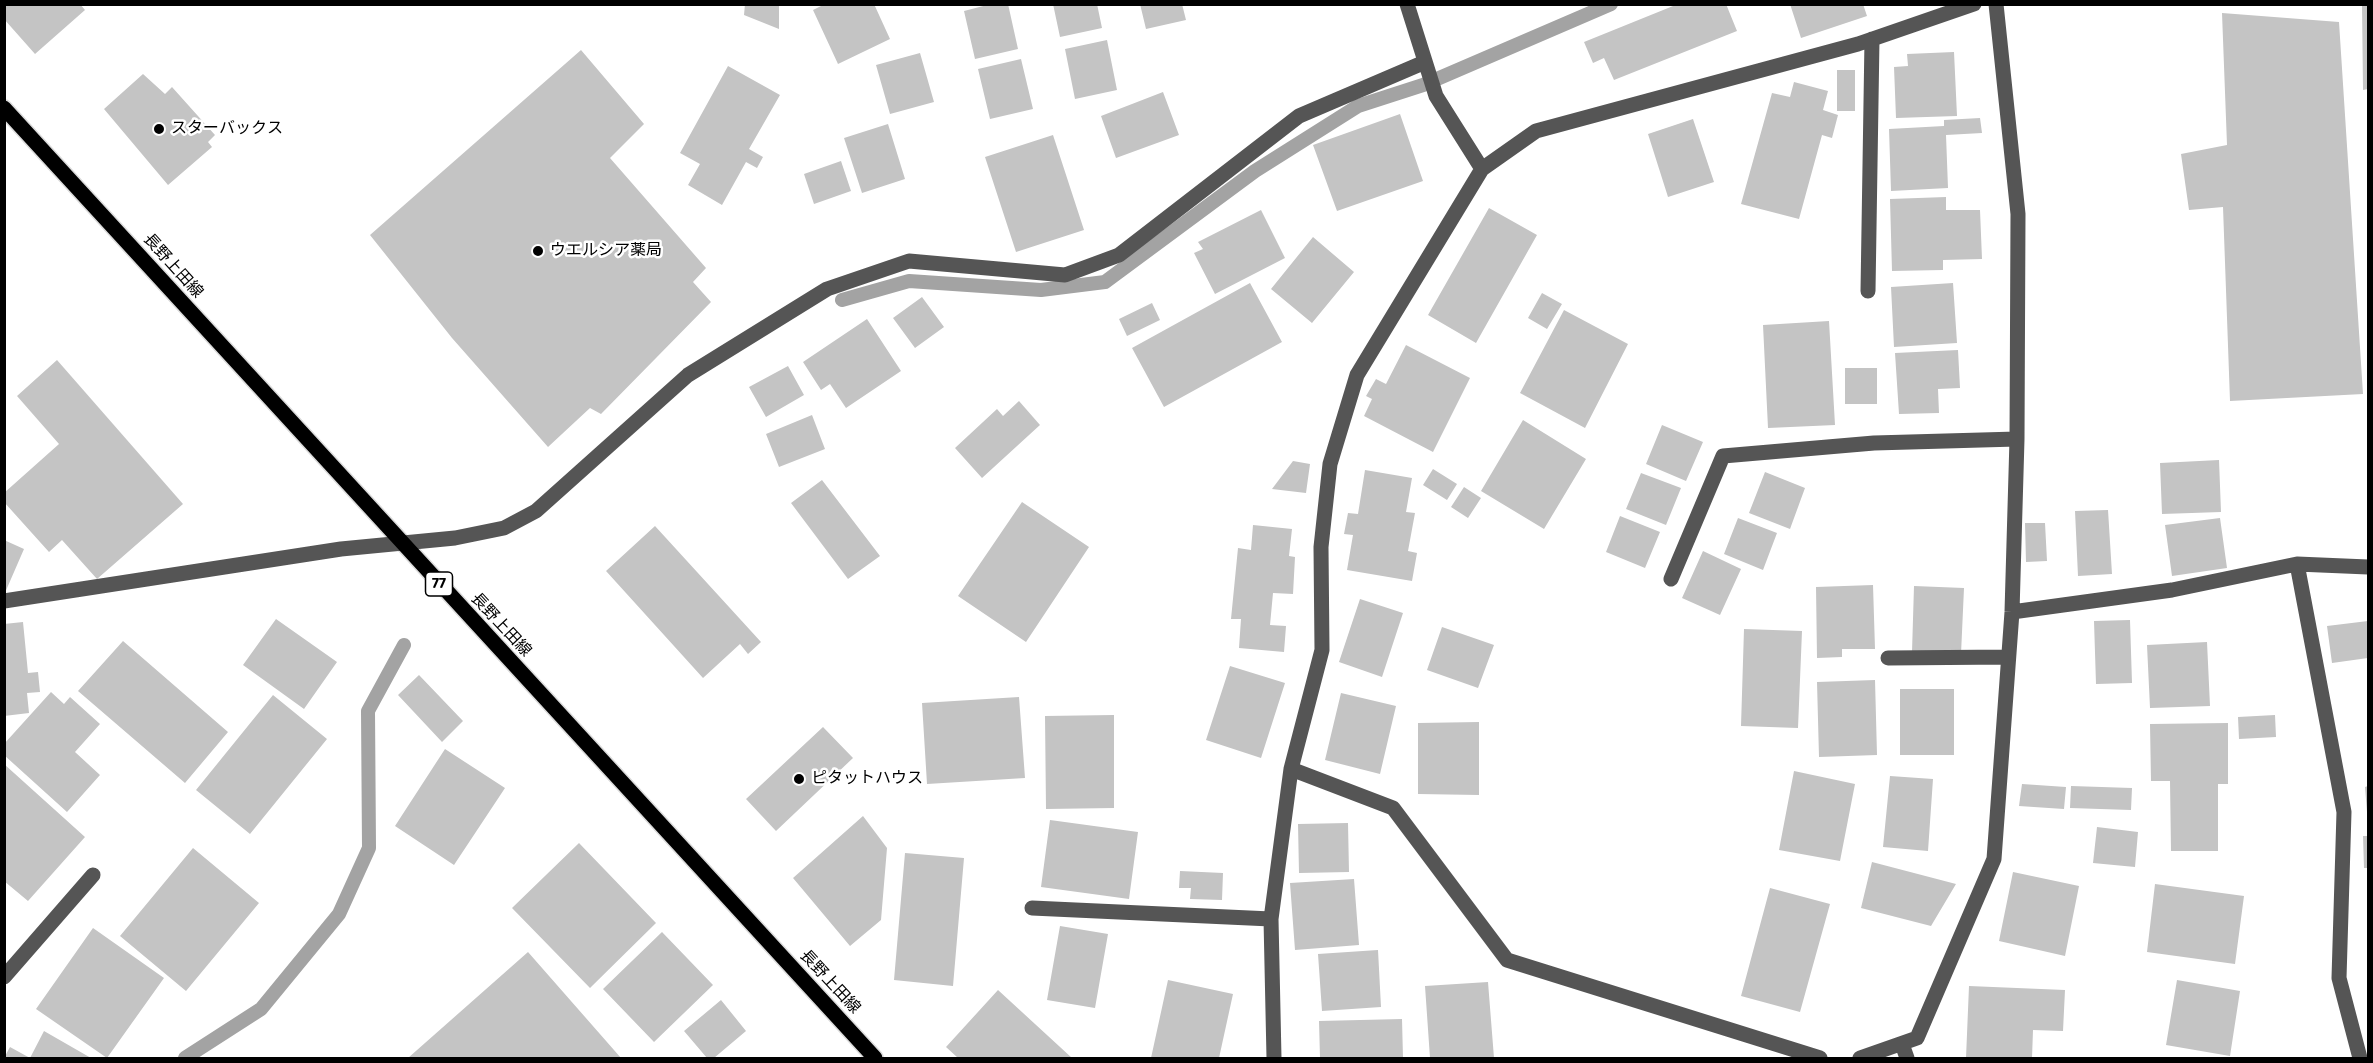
<!DOCTYPE html>
<meta charset="utf-8">
<style>
body{margin:0}
#map{position:relative;width:2373px;height:1063px;overflow:hidden;background:#fff;font-family:"Fira Sans",sans-serif}
canvas{display:block}
.frame{position:absolute;inset:0;border:6px solid #000;pointer-events:none}
</style>
<div id="map">
<canvas width="2373" height="1063"></canvas>
<div class="frame"></div>
</div>
<script>
const ctx = document.querySelector('canvas').getContext('2d');
ctx.lineJoin = 'round';
const poly = rows => new Path2D(rows.map(r => 'M' + r).join(''));
function stroke(path, color, width, dash) { ctx.strokeStyle = color; ctx.lineWidth = width; ctx.lineCap = dash ? 'butt' : 'round'; ctx.setLineDash(dash || []); ctx.stroke(path); }
function paint(path, color) { ctx.fillStyle = color; ctx.fill(path, 'evenodd'); }
function label(font, color, halo, rows, align = 'center') {
  ctx.font = font + ' "Fira Sans","Noto Sans JP",sans-serif'; ctx.lineWidth = 5; ctx.setLineDash([]); ctx.textBaseline = 'middle'; ctx.strokeStyle = halo; ctx.fillStyle = color; for (const [text, x, y, turn = 0] of rows) {
    ctx.save(); ctx.translate(x, y); ctx.rotate((+turn || 0) * Math.PI / 180); ctx.textAlign = isNaN(turn) ? turn : align; if (halo) ctx.strokeText(text, 0, 0); ctx.fillText(text, 0, 0); ctx.restore();
  }
}
stroke(poly([
 [842,300,909,281,1041,290,1105,282,1255,171,1358,106,1423,85,1611,4],
 [185,1058,261,1009,339,914,369,848,368,711,404,645]
]), '#a3a3a3', 14);
paint(poly([
 [5,4,80,4,85,10,35,54,4,19],
 [745,4,779,4,779,29,744,15],
 [825,4,874,4,890,39,838,64,813,10],
 [991,4,1008,4,1018,49,975,59,964,11],
 [1053,4,1097,4,1102,28,1060,37],
 [1140,4,1182,4,1186,20,1146,29],
 [1678,4,1726,4,1737,31,1614,80,1604,58,1593,63,1584,42],
 [1790,4,1863,4,1867,16,1801,38],
 [2362,4,2368,4,2368,89,2363,90],
 [2222,13,2339,22,2363,394,2230,401,2223,207,2189,210,2181,154,2227,145],
 [1107,40,1117,90,1075,99,1065,49],
 [581,50,644,124,610,158,706,268,693,282,711,302,601,414,590,408,548,447,452,338,370,235],
 [1954,52,1957,116,1896,118,1894,67,1908,66,1907,54],
 [920,53,934,102,890,114,876,65],
 [1021,59,1033,109,990,119,978,69],
 [728,66,780,95,749,149,763,157,757,168,746,162,722,205,688,185,700,164,680,153],
 [1837,70,1855,70,1855,111,1837,111],
 [143,74,165,94,172,87,215,135,208,142,212,147,168,185,104,109],
 [1794,82,1828,91,1823,110,1838,115,1832,138,1822,135,1799,219,1741,204,1772,93,1790,97],
 [1163,92,1179,135,1116,158,1101,116],
 [1400,114,1423,181,1337,211,1313,145],
 [1980,118,1982,133,1946,135,1948,188,1891,191,1889,129,1944,126,1944,120],
 [1693,119,1714,182,1668,197,1648,134],
 [888,124,905,179,862,193,844,138],
 [1053,135,1084,230,1016,252,985,157],
 [841,161,851,191,814,204,804,174],
 [1946,197,1946,210,1980,210,1982,259,1943,260,1943,270,1892,271,1890,199],
 [1489,208,1537,235,1476,343,1428,315],
 [1261,210,1285,258,1215,294,1194,253,1203,249,1198,242],
 [1313,237,1354,272,1312,323,1271,289],
 [1250,283,1282,342,1164,407,1132,348],
 [1953,283,1957,343,1894,347,1891,287],
 [1542,293,1562,304,1547,329,1528,318],
 [922,297,944,327,915,348,893,318],
 [1152,303,1160,320,1127,336,1119,319],
 [1564,310,1628,344,1585,428,1520,393],
 [867,319,901,371,846,408,830,384,821,390,803,362],
 [1829,321,1835,425,1768,428,1763,325],
 [1406,345,1470,378,1433,452,1364,416,1372,399,1366,396,1376,379,1386,384],
 [1958,350,1960,388,1938,389,1939,413,1899,414,1895,353],
 [57,360,183,504,97,579,62,540,49,552,4,502,4,493,59,444,17,396],
 [788,366,804,395,766,417,749,387],
 [1845,368,1877,368,1877,404,1845,404],
 [1019,401,1040,425,982,478,955,448,997,409,1003,416],
 [812,415,825,449,779,467,766,434],
 [1523,420,1586,459,1544,529,1481,491],
 [1662,425,1703,442,1686,481,1646,464],
 [2219,460,2221,512,2162,514,2160,463],
 [1293,461,1310,464,1306,493,1272,489],
 [1433,469,1457,484,1447,500,1423,485],
 [1365,470,1412,478,1406,512,1415,513,1408,551,1417,553,1412,581,1347,570,1353,535,1344,534,1348,513,1358,514],
 [1765,472,1805,488,1790,529,1749,513],
 [1641,473,1681,488,1666,525,1626,509],
 [822,480,880,556,848,579,791,503],
 [1464,487,1481,498,1468,518,1451,507],
 [1022,502,1089,547,1026,642,958,596],
 [2108,510,2112,574,2078,576,2075,511],
 [1620,516,1660,532,1645,568,1606,552],
 [1738,518,1777,533,1763,570,1724,554],
 [2220,518,2227,568,2172,576,2165,525],
 [2025,523,2045,523,2047,561,2026,562],
 [1253,525,1292,529,1289,556,1295,557,1293,594,1273,593,1270,625,1286,626,1284,652,1239,648,1241,619,1231,619,1238,548,1251,550],
 [655,526,761,642,748,654,740,644,703,678,606,571],
 [4,540,24,549,4,595],
 [1703,551,1741,569,1720,615,1682,598],
 [1873,585,1875,649,1842,649,1842,657,1817,658,1816,587],
 [1914,586,1964,588,1961,654,1912,652],
 [1360,599,1403,613,1382,677,1339,662],
 [276,619,337,662,304,709,243,665],
 [2130,620,2132,683,2096,684,2094,621],
 [2368,621,2368,658,2332,663,2327,626],
 [23,622,28,673,38,672,40,692,27,693,29,713,4,716,4,624],
 [1442,627,1494,645,1478,688,1427,670],
 [1744,629,1802,631,1798,728,1741,726],
 [123,641,228,732,185,783,78,691],
 [2207,642,2210,706,2150,708,2147,645],
 [1230,666,1285,683,1261,758,1206,740],
 [419,675,463,721,442,742,398,695],
 [1875,680,1877,755,1819,757,1817,682],
 [1900,689,1954,689,1954,755,1900,755],
 [51,692,64,704,70,697,100,724,75,752,100,775,67,812,4,755,4,744],
 [1341,693,1396,706,1380,774,1325,760],
 [273,695,327,739,250,834,196,790],
 [1019,697,1025,778,927,784,922,703],
 [1114,715,1114,808,1046,809,1045,716],
 [2275,715,2276,737,2239,739,2238,717],
 [1479,722,1479,795,1418,794,1418,723],
 [2228,723,2228,784,2218,784,2218,851,2171,851,2170,781,2151,781,2150,724],
 [823,727,853,758,776,831,746,799],
 [445,749,505,788,454,865,395,826],
 [4,764,85,837,28,901,4,881],
 [1794,771,1855,784,1840,861,1779,850],
 [1890,776,1933,779,1928,851,1883,847],
 [2022,784,2066,787,2064,809,2019,806],
 [2071,786,2132,788,2131,810,2070,808],
 [2368,786,2368,812,2367,812,2365,787],
 [863,816,887,848,881,920,850,946,793,878],
 [1050,820,1138,832,1129,899,1041,887],
 [1348,823,1349,872,1299,873,1298,824],
 [2097,827,2138,832,2135,867,2093,863],
 [2363,836,2368,836,2368,868,2364,868],
 [579,843,656,923,590,988,512,908],
 [193,848,259,903,186,991,120,936],
 [905,853,964,858,953,986,894,980],
 [1872,862,1956,884,1931,926,1861,908],
 [1180,871,1223,873,1222,900,1190,899,1191,888,1179,888],
 [2013,872,2079,886,2065,956,1999,941],
 [1354,879,1359,945,1295,950,1290,883],
 [2155,884,2244,896,2235,964,2147,952],
 [1770,888,1830,904,1800,1012,1741,996],
 [1060,926,1108,934,1095,1008,1047,1000],
 [93,928,164,978,107,1058,36,1009],
 [662,932,713,985,654,1042,603,989],
 [1378,950,1381,1007,1322,1011,1318,954],
 [528,952,621,1058,408,1058],
 [1168,980,1233,994,1219,1058,1151,1058],
 [2177,980,2240,991,2230,1056,2166,1045],
 [1488,982,1494,1058,1430,1058,1425,986],
 [1969,986,2065,990,2063,1031,2033,1030,2032,1058,1966,1058],
 [998,990,1072,1058,958,1058,946,1047],
 [721,1000,746,1031,714,1058,707,1058,684,1031],
 [1402,1019,1403,1058,1320,1058,1319,1021],
 [44,1031,91,1058,4,1058,10,1047,30,1058]
]), '#c4c4c4');
const major = poly([
 [4,108,875,1058]
]);
stroke(major, '#dbdbdb', 18);
stroke(poly([
 [1407,4,1436,96,1482,169],
 [1868,291,1872,39],
 [2297,564,2344,812,2339,978,2360,1058],
 [1671,579,1723,456,1874,443,2017,439],
 [4,601,341,549,455,538,504,528,536,511,688,375,827,289,909,261,1065,275,1119,255,1299,116,1425,62],
 [2012,612,2172,590,2297,564,2368,567],
 [1888,658,2008,657],
 [1291,769,1393,808,1507,960,1820,1058],
 [1032,908,1271,919],
 [4,977,93,875],
 [1902,1044,1907,1058],
 [1274,1058,1271,919,1291,769,1322,650,1321,547,1330,464,1357,375,1482,169,1536,131,1858,44,1974,4],
 [1860,1058,1917,1038,1994,859,2012,612,2017,439,2018,214,1996,4]
]), '#555', 15);
stroke(major, '#000', 15);
for (const [x, y, r, color] of [
 [159,129,6,"#000"],
 [538,251,6,"#000"],
 [799,779,6,"#000"]
]) { const dot = new Path2D(); dot.arc(x, y, r, 0, 2 * Math.PI); ctx.fillStyle = color; ctx.fill(dot); stroke(dot, '#fff', 2); }
for (const [x, y, w] of [
 [439,584,27]
]) { const box = new Path2D(); box.roundRect(x - w / 2, y - 12, w, 24, 4.5); ctx.fillStyle = '#fff'; ctx.fill(box); stroke(box, '#000', 1.5); }
label('bold 15px', '#000', null, [
 ["77",439,584]
]);
label('16px', '#000', '#fff', [
 ["スターバックス",171,129],
 ["ウエルシア薬局",550,251],
 ["ピタットハウス",811,779]
], 'left');
label('16px', '#000', '#fff', [
 ["長野上田線",173,266,48],
 ["長野上田線",501,625,47],
 ["長野上田線",830,982,47]
]);
</script>
